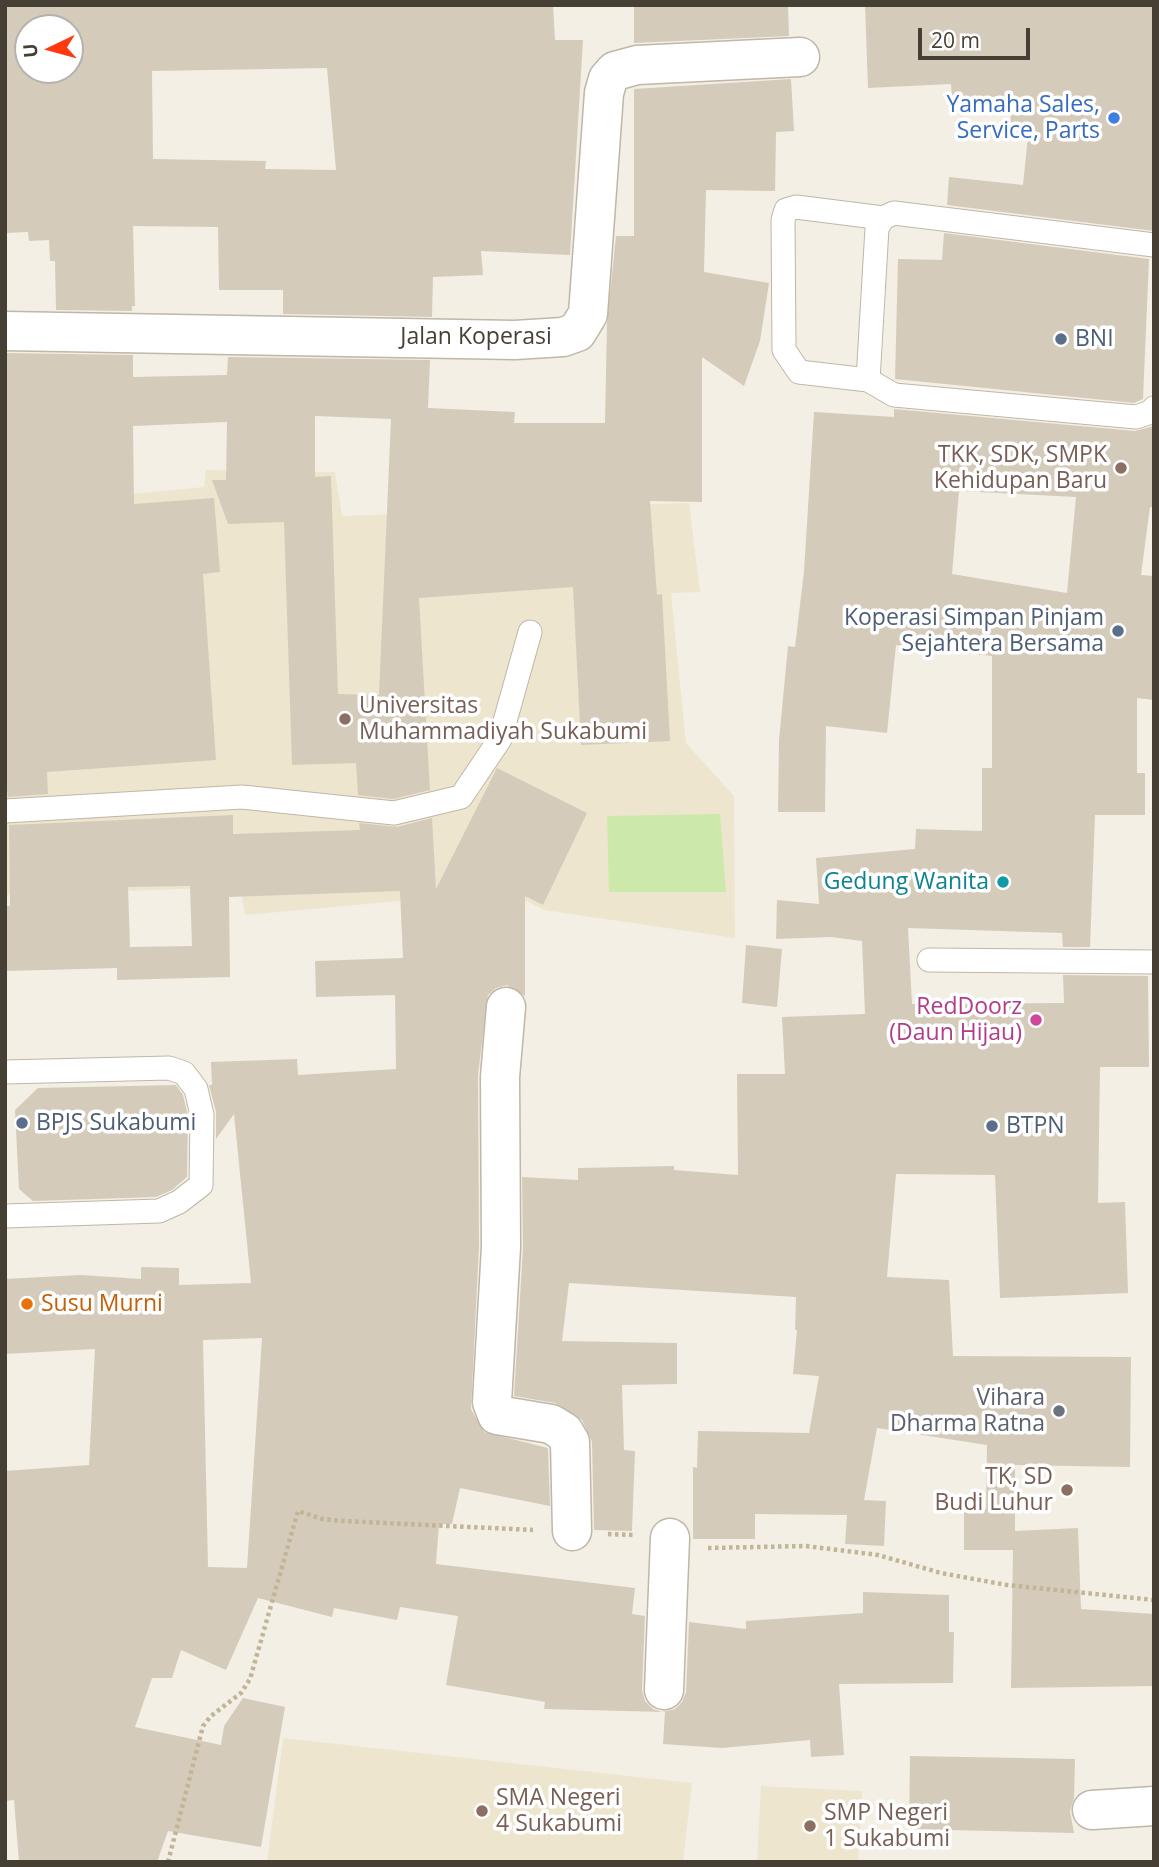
<!DOCTYPE html>
<style>
body{margin:0}
#map{position:relative;width:1159px;height:1867px;overflow:hidden;background:#f3efe5;font-family:"Open Sans",sans-serif}
canvas{display:block}
.frame{position:absolute;inset:0;border:7px solid #463f34;pointer-events:none}
.north{position:absolute;left:14px;top:14px;width:70px;height:70px;box-sizing:border-box;background:#fff;border:2px solid #b5b2ae;border-radius:50%;rotate:265deg;font-size:19px;font-weight:700;line-height:28px;text-align:center;color:#463f34}
.north::after{content:'';display:block;margin:auto;width:24px;height:32px;background:#ff3a10;clip-path:polygon(50% 0,100% 100%,50% 72%,0 100%)}
.scale{position:absolute;left:918px;top:28px;width:112px;height:32px;box-sizing:border-box;border:4px solid #463f34;border-top:0;padding-left:9px;font-size:21px;line-height:24px;white-space:nowrap;color:#463f34;-webkit-text-stroke:5px #fff;paint-order:stroke}
</style>
<div id="map">
<canvas width="1159" height="1867"></canvas>
<div class="frame"></div>
<div class="north">U</div>
<div class="scale">20 m</div>
</div>
<script>
const ctx = document.querySelector('canvas').getContext('2d');
ctx.lineJoin = 'round';
function paint(path, color) { ctx.fillStyle = color; ctx.fill(path, 'evenodd'); }
const poly = rows => new Path2D(rows.map(r => 'M' + r).join(''));
function stroke(path, color, width, dash) { ctx.strokeStyle = color; ctx.lineWidth = width; ctx.lineCap = dash ? 'butt' : 'round'; ctx.setLineDash(dash || []); ctx.stroke(path); }
function label(font, color, halo, rows, align = 'center') {
  ctx.font = font + ' "Open Sans",sans-serif'; ctx.lineWidth = 7; ctx.setLineDash([]); ctx.textBaseline = 'middle'; ctx.strokeStyle = halo; ctx.fillStyle = color; for (const [text, x, y, turn = 0] of rows) {
    ctx.save(); ctx.translate(x, y); ctx.rotate((+turn || 0) * Math.PI / 180); ctx.textAlign = isNaN(turn) ? turn : align; if (halo) ctx.strokeText(text, 0, 0); ctx.fillText(text, 0, 0); ctx.restore();
  }
}
paint(poly([
 [206,470,335,472,342,516,689,503,700,592,671,593,686,743,734,796,735,938,544,910,527,901,444,897,245,915,240,887,5,895,5,506,204,487],
 [283,1738,692,1783,683,1862,267,1862],
 [761,1786,862,1791,858,1862,757,1862]
]), '#ede5ce');
paint(poly([
 [720,814,726,892,609,892,607,816]
]), '#cce9ab');
paint(poly([
 [5,5,553,5,555,40,583,40,570,255,481,251,483,275,433,277,432,317,283,314,283,290,219,290,218,227,133,226,135,306,132,306,132,311,56,310,55,261,50,261,49,240,29,241,28,232,5,233],
 [28,28,70,28,70,70,28,70],
 [327,68,336,170,265,169,266,161,153,159,152,71],
 [634,5,788,5,789,36,634,43],
 [865,5,1154,5,1154,231,947,205,949,177,1023,185,1029,126,1010,124,1013,96,952,99,951,84,868,88],
 [791,79,794,131,776,132,775,191,706,190,704,272,769,283,760,341,744,386,702,357,702,502,650,501,657,595,662,594,670,741,581,745,573,587,419,598,430,790,393,799,358,795,356,763,292,765,284,522,228,524,212,480,226,480,227,422,133,426,134,504,214,498,220,572,203,574,216,760,47,772,48,794,8,797,5,774,5,353,133,355,133,377,227,375,228,357,430,360,428,408,515,412,514,423,605,423,607,323,616,236,634,236,634,89],
 [315,416,391,419,379,695,338,694,331,476,315,477],
 [944,233,1149,259,1143,399,1134,403,895,379,898,259,942,260],
 [894,409,1135,431,1154,426,1154,507,1150,507,1141,575,1154,576,1154,700,1137,698,1137,773,1145,773,1145,815,1095,815,1090,947,1063,947,1062,933,908,928,912,1004,1064,1003,1063,975,1148,976,1149,1067,1100,1067,1098,1203,1125,1202,1128,1293,1000,1298,995,1175,896,1174,887,1277,949,1280,953,1356,1131,1357,1130,1467,1015,1465,1015,1531,1078,1528,1081,1609,1154,1614,1154,1686,1011,1688,1013,1550,964,1550,964,1509,986,1509,987,1445,877,1428,864,1500,886,1501,884,1546,845,1544,847,1515,755,1514,755,1539,693,1539,693,1467,697,1468,698,1431,809,1433,819,1376,793,1374,797,1330,795,1330,796,1297,569,1283,562,1341,677,1343,677,1384,622,1385,624,1450,635,1451,632,1531,594,1530,592,1442,582,1420,555,1403,514,1396,523,1248,522,1177,578,1180,578,1168,674,1166,674,1170,738,1175,737,1074,785,1074,782,1017,865,1014,862,941,831,937,776,939,777,900,819,904,816,858,915,849,916,829,982,831,982,768,992,768,992,656,896,645,887,733,826,726,825,812,778,812,779,740,788,646,795,647,804,571,814,412,894,417],
 [959,491,1076,497,1067,593,952,574],
 [497,768,587,813,543,905,525,896,525,996,507,985,496,988,488,995,478,1075,479,1246,471,1409,484,1432,548,1448,550,1506,460,1488,452,1524,439,1524,436,1564,635,1588,632,1614,645,1616,642,1690,645,1701,653,1709,662,1712,675,1709,682,1702,686,1692,689,1622,746,1629,746,1621,863,1613,863,1592,949,1595,949,1632,954,1632,953,1683,839,1684,844,1755,811,1757,810,1740,722,1748,663,1744,665,1712,544,1709,545,1702,446,1685,458,1616,400,1607,397,1620,334,1608,332,1617,258,1598,226,1670,181,1650,172,1678,152,1678,135,1727,221,1745,224,1726,243,1698,285,1707,261,1847,168,1831,157,1862,19,1862,14,1800,5,1801,5,1471,89,1465,95,1349,5,1354,5,1279,81,1275,141,1279,141,1267,179,1268,179,1285,251,1283,234,1114,216,1139,216,1112,209,1085,212,1085,211,1062,297,1059,298,1075,396,1069,395,995,316,997,315,961,403,958,400,891,229,897,230,977,117,980,117,968,5,971,5,906,10,906,9,825,233,815,233,834,360,830,359,823,397,827,432,818,436,889],
 [190,886,192,946,130,947,128,887],
 [262,1338,247,1568,208,1567,203,1340],
 [746,945,782,949,777,1007,742,1003],
 [176,1085,183,1095,188,1116,187,1177,172,1190,156,1197,33,1201,19,1189,15,1110,38,1088],
 [910,1756,1075,1759,1074,1798,1070,1811,1074,1833,909,1829]
]), '#d5cbba');
const lane = poly([
 [883,218,796,207,786,210,783,220,784,350,799,372,868,380,894,395,1136,417,1151,412,1154,408],
 [868,380,877,228,883,218,894,213,1154,245],
 [5,811,242,797,394,813,461,797,500,739,530,632],
 [929,960,1154,962],
 [5,1072,169,1068,184,1073,196,1089,202,1115,201,1185,179,1202,159,1211,5,1216]
]);
const street = poly([
 [5,331,515,340,563,337,577,332,588,314,604,93,608,79,615,71,637,65,800,57],
 [506,1007,500,1077,501,1247,492,1402,497,1415,551,1424,564,1432,570,1442,572,1531],
 [664,1690,670,1538],
 [1092,1810,1154,1806]
]);
stroke(lane, '#bfb7a7', 25);
stroke(street, '#bfb7a7', 41);
stroke(poly([
 [608,1534,634,1535],
 [708,1548,806,1546,878,1555,941,1573,1007,1585,1154,1600],
 [168,1862,203,1726,211,1716,241,1693,250,1679,298,1511,322,1519,343,1521,533,1530]
]), '#c1b497', 4.5, [3.5, 3.5]);
stroke(lane, '#fff', 23);
stroke(street, '#fff', 38);
for (const [x, y, r, color] of [
 [1114,118,7,"#3f7fe0"],
 [1061,339,7,"#5c6f8a"],
 [1121,468,7,"#8d6e63"],
 [1118,631,7,"#5c6f8a"],
 [345,719,7,"#8d6e63"],
 [1003,882,7,"#0f9aa8"],
 [1036,1020,7,"#d1479c"],
 [22,1123,7,"#5c6f8a"],
 [992,1126,7,"#5c6f8a"],
 [27,1304,7,"#e8710a"],
 [1059,1411,7,"#6b7280"],
 [1067,1490,7,"#8d6e63"],
 [482,1811,7,"#8d6e63"],
 [810,1826,7,"#8d6e63"]
]) { const dot = new Path2D(); dot.arc(x, y, r, 0, 2 * Math.PI); ctx.fillStyle = color; ctx.fill(dot); stroke(dot, '#fff', 2.5); }
label('23px', '#366cbe', '#fff', [
 ["Yamaha Sales,",1100,105],
 ["Service, Parts",1100,131]
], 'right');
label('23px', '#463f34', '#fff', [
 ["Jalan Koperasi",476,337]
]);
label('23px', '#4e5e75', '#fff', [
 ["BNI",1075,339],
 ["Koperasi Simpan Pinjam",1104,618,"right"],
 ["Sejahtera Bersama",1104,644,"right"],
 ["BPJS Sukabumi",36,1123],
 ["BTPN",1006,1126]
], 'left');
label('23px', '#785e54', '#fff', [
 ["TKK, SDK, SMPK",1107,455,"right"],
 ["Kehidupan Baru",1107,481,"right"],
 ["Universitas",359,706],
 ["Muhammadiyah Sukabumi",359,732],
 ["TK, SD",1053,1477,"right"],
 ["Budi Luhur",1053,1503,"right"],
 ["SMA Negeri",496,1798],
 ["4 Sukabumi",496,1824],
 ["SMP Negeri",824,1813],
 ["1 Sukabumi",824,1839]
], 'left');
label('23px', '#0d838f', '#fff', [
 ["Gedung Wanita",989,882]
], 'right');
label('23px', '#b23c85', '#fff', [
 ["RedDoorz",1022,1007],
 ["(Daun Hijau)",1022,1033]
], 'right');
label('23px', '#c56008', '#fff', [
 ["Susu Murni",41,1304]
], 'left');
label('23px', '#5b616d', '#fff', [
 ["Vihara",1045,1398],
 ["Dharma Ratna",1045,1424]
], 'right');
</script>
